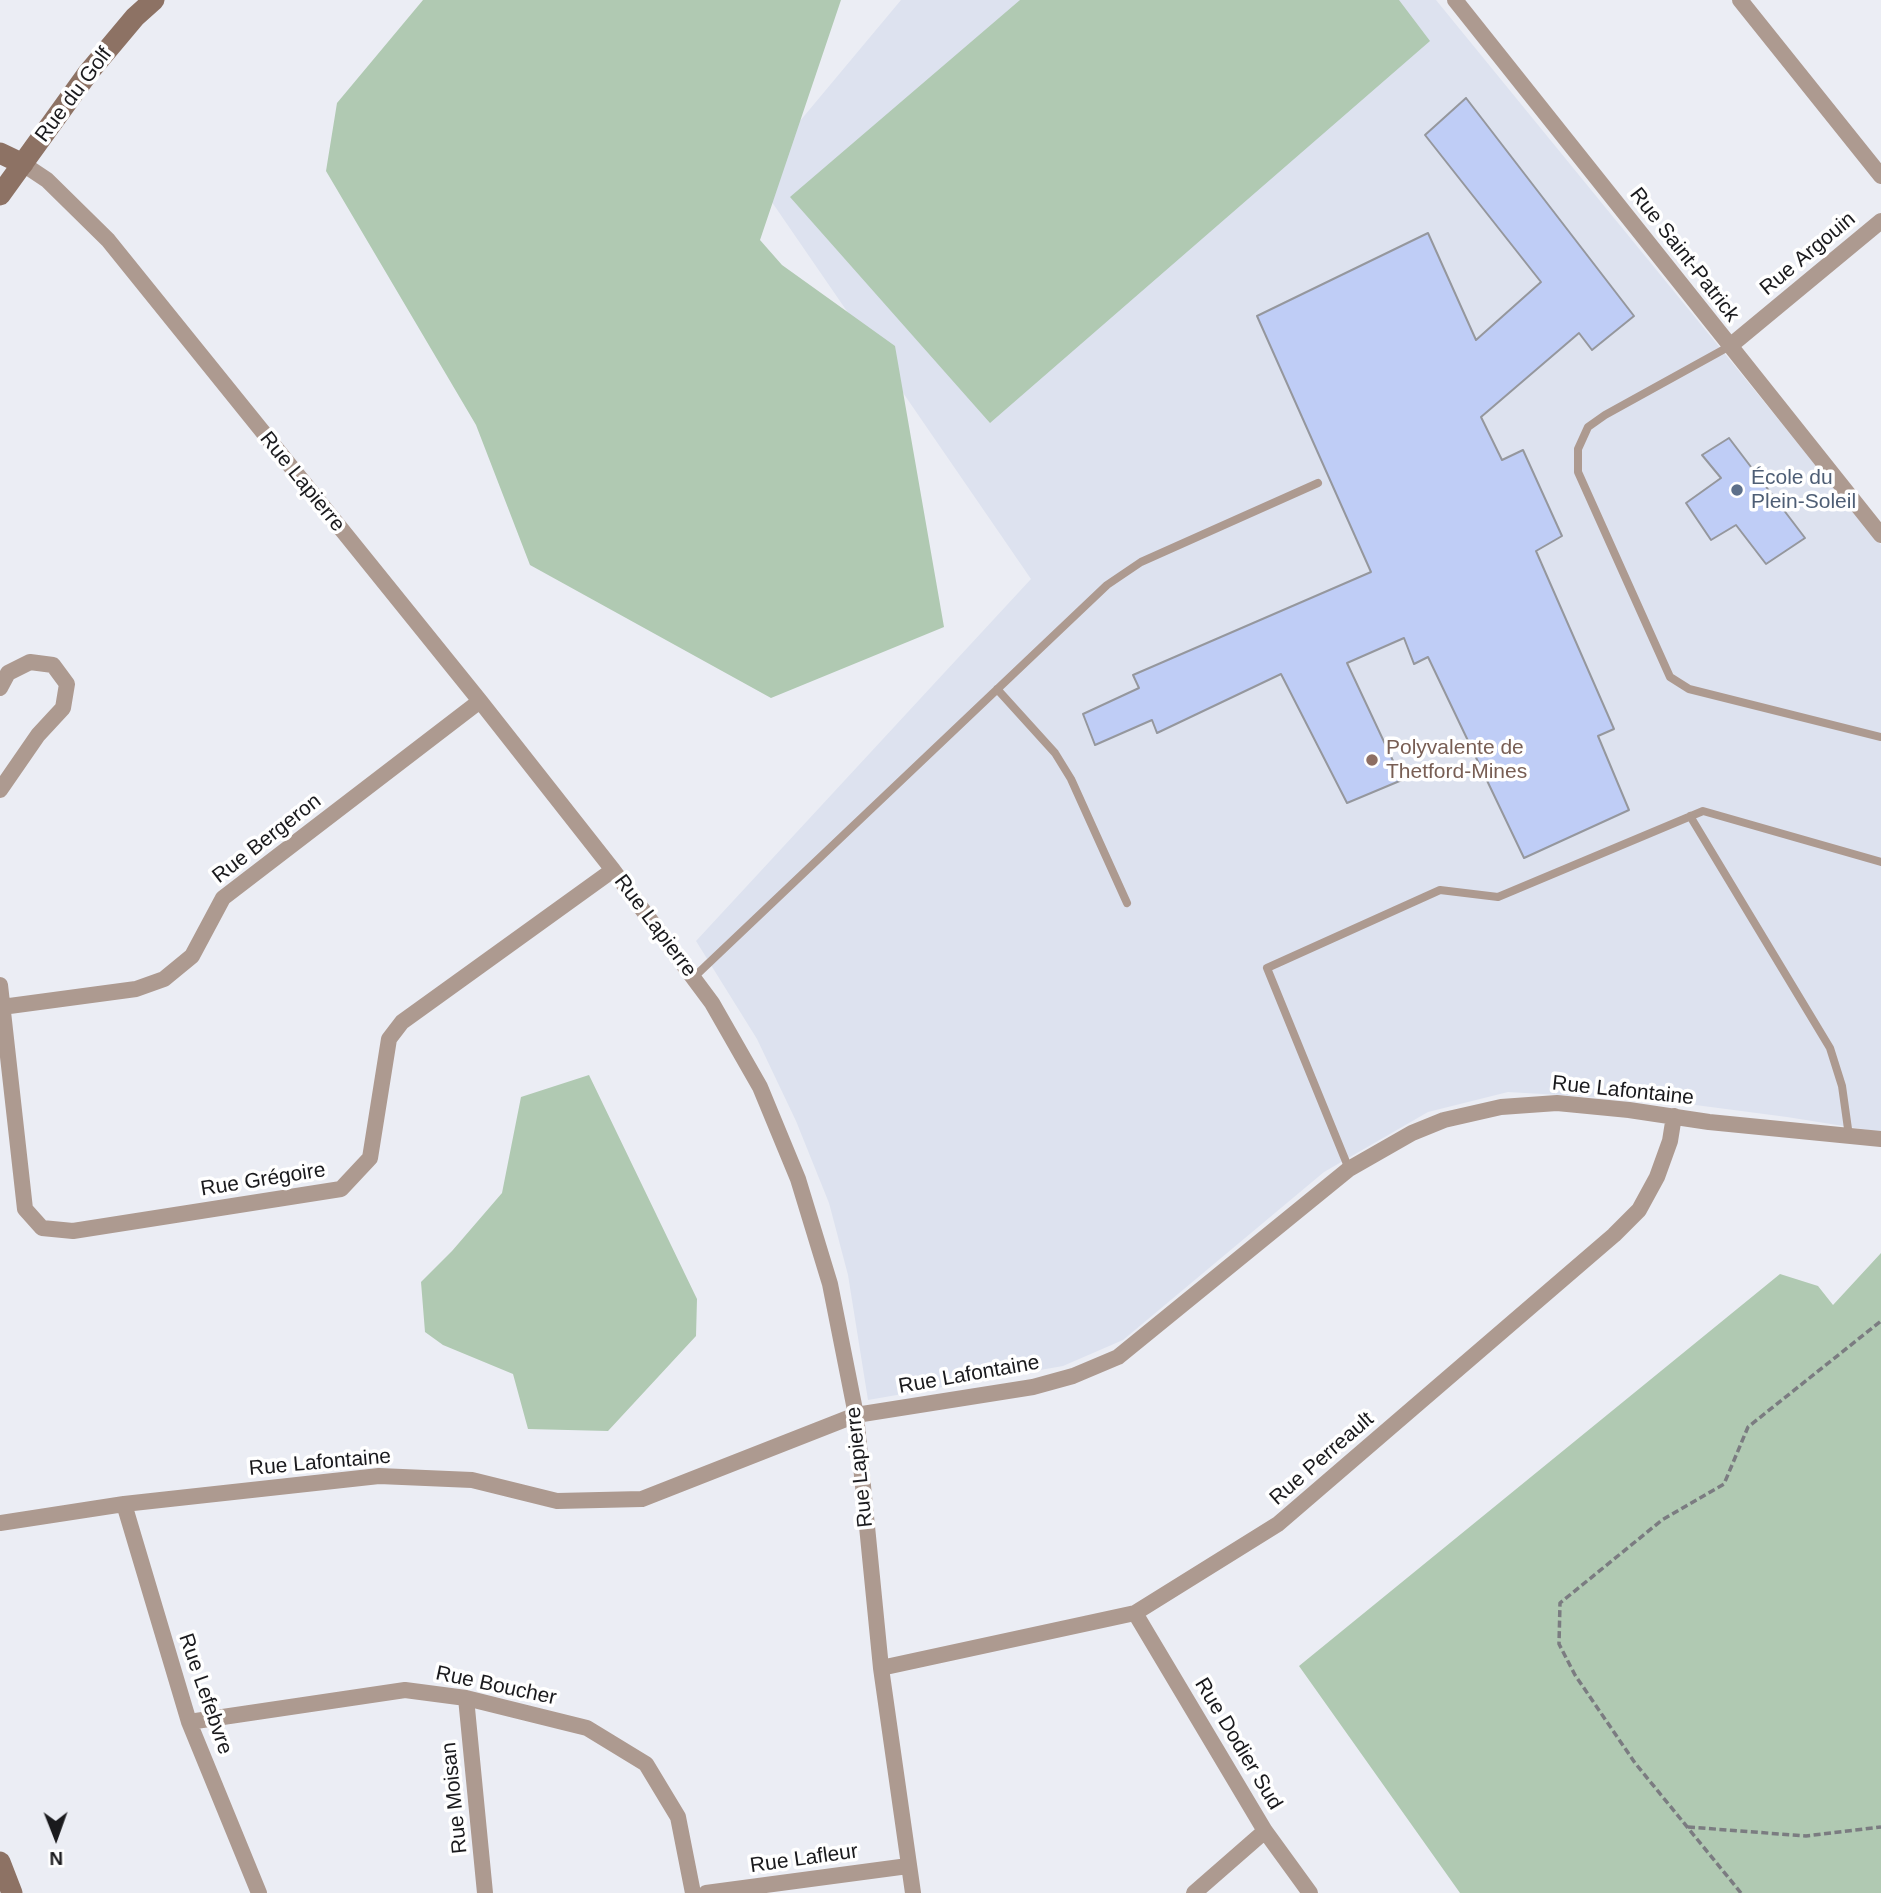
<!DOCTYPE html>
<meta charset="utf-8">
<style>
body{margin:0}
#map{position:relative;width:1881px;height:1893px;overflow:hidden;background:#ebedf4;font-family:Arial,sans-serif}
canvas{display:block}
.north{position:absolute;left:21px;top:1802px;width:70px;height:70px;-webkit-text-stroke:5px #fff;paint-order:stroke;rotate:179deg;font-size:19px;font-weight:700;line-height:28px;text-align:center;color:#1a1a1d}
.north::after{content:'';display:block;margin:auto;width:24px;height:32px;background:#1a1a1d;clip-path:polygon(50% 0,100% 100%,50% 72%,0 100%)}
</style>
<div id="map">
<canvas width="1881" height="1893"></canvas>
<div class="north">N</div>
</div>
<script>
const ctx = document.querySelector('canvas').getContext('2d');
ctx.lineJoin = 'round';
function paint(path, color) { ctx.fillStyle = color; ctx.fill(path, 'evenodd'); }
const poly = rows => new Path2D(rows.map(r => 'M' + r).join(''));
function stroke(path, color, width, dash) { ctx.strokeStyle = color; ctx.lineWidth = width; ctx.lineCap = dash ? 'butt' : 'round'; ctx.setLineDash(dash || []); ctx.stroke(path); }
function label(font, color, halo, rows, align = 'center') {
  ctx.font = font + ' Arial,sans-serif'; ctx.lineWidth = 7; ctx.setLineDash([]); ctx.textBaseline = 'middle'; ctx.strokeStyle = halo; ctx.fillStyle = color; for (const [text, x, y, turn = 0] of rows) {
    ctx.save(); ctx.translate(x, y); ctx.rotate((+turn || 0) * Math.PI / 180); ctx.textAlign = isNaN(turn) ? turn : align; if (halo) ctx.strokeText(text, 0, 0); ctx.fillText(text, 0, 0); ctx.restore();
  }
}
paint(poly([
 [901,0,1436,0,1881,545,1881,1132,1787,1117,1665,1101,1508,1092,1428,1112,1324,1172,1123,1340,1063,1366,868,1400,848,1275,829,1203,796,1121,757,1039,696,941,1031,579,754,176]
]), '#dde2ef');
paint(poly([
 [423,0,841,0,760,240,782,265,895,346,944,627,771,698,530,565,476,425,326,171,337,103],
 [1020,0,1399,0,1430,41,990,423,790,197],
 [589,1075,697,1299,696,1336,608,1431,528,1429,513,1374,443,1345,425,1332,421,1282,452,1251,502,1193,521,1097],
 [1881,1253,1881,1893,1460,1893,1299,1666,1780,1274,1818,1286,1833,1305]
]), '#b0c9b2');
const building = poly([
 [1466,98,1634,316,1592,350,1579,333,1481,417,1502,460,1523,450,1562,536,1536,551,1614,729,1598,736,1629,810,1524,858,1428,657,1414,664,1404,638,1347,663,1402,780,1347,803,1281,674,1157,733,1152,720,1095,745,1083,714,1139,688,1133,675,1371,572,1257,316,1428,233,1476,340,1541,282,1425,135,1466,98],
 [1729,438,1805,538,1766,564,1736,525,1711,540,1686,503,1721,478,1702,455,1729,438]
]);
paint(building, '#bfcdf6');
stroke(building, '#95979d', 2);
stroke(poly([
 [1688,1827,1806,1836,1881,1827],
 [1741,1893,1635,1763,1575,1675,1559,1644,1560,1603,1662,1520,1724,1484,1748,1427,1881,1321]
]), '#7b7c81', 3.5, [7, 3.5]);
stroke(poly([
 [1730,346,1605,415,1588,427,1578,449,1578,472,1670,677,1689,689,1881,737],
 [997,689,1055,753,1071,779,1127,903],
 [1690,816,1830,1048,1842,1086,1849,1136],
 [693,978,1107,585,1141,562,1318,483],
 [1349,1169,1267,968,1440,890,1498,897,1703,811,1881,862]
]), '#ad9a90', 8);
stroke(poly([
 [1455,0,1881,535],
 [1740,0,1881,176],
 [23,164,47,180,108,240,480,701,613,870,712,1003,760,1087,798,1179,830,1284,856,1415,881,1668,913,1893],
 [1730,346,1881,221],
 [0,688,8,673,30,662,53,665,67,684,63,708,38,735,0,790],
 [0,985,25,1209,42,1228,73,1231,341,1189,370,1158,389,1039,402,1022,613,870],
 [2,1007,136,989,164,979,192,956,223,898,480,701],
 [124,1504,189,1722,259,1893],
 [0,1523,124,1504,379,1476,472,1480,557,1501,642,1499,856,1415,1033,1387,1073,1376,1118,1357,1349,1169,1412,1133,1444,1120,1501,1107,1557,1103,1629,1110,1709,1122,1881,1139],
 [1135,1613,1265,1831,1310,1893],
 [881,1668,1135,1613,1278,1524,1614,1235,1639,1210,1657,1177,1670,1141,1674,1116],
 [466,1698,485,1893],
 [189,1722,405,1690,466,1698,587,1728,646,1764,678,1817,693,1893],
 [706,1893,908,1866],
 [1194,1893,1265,1831]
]), '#ad9a90', 16);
stroke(poly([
 [0,153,23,164],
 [0,195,88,73,135,17,154,0],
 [0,1862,12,1893]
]), '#8d7264', 21);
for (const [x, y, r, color] of [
 [1737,490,7,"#5c6f8a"],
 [1372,760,7,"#8d6e63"]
]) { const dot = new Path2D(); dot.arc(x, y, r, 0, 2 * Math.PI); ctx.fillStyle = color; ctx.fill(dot); stroke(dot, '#fff', 2.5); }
label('21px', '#1a1a1d', '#fff', [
 ["Rue du Golf",74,95,-53],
 ["Rue Argouin",1808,254,-40],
 ["Rue Saint-Patrick",1684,255,52],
 ["Rue Lapierre",302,482,51],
 ["Rue Bergeron",267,839,-38],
 ["Rue Lapierre",655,926,53],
 ["Rue Lafontaine",1623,1091,6],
 ["Rue Grégoire",263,1180,-9],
 ["Rue Lafontaine",969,1375,-10],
 ["Rue Perreault",1322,1459,-41],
 ["Rue Lafontaine",320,1463,-5],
 ["Rue Lapierre",860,1467,-96],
 ["Rue Boucher",496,1686,12],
 ["Rue Lefebvre",205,1694,71],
 ["Rue Dodier Sud",1238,1744,59],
 ["Rue Moisan",455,1798,-96],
 ["Rue Lafleur",804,1859,-8]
]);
label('21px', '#4e5e75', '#fff', [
 ["École du",1751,478],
 ["Plein-Soleil",1751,502]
], 'left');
label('21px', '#785e54', '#fff', [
 ["Polyvalente de",1386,748],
 ["Thetford-Mines",1386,772]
], 'left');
</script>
